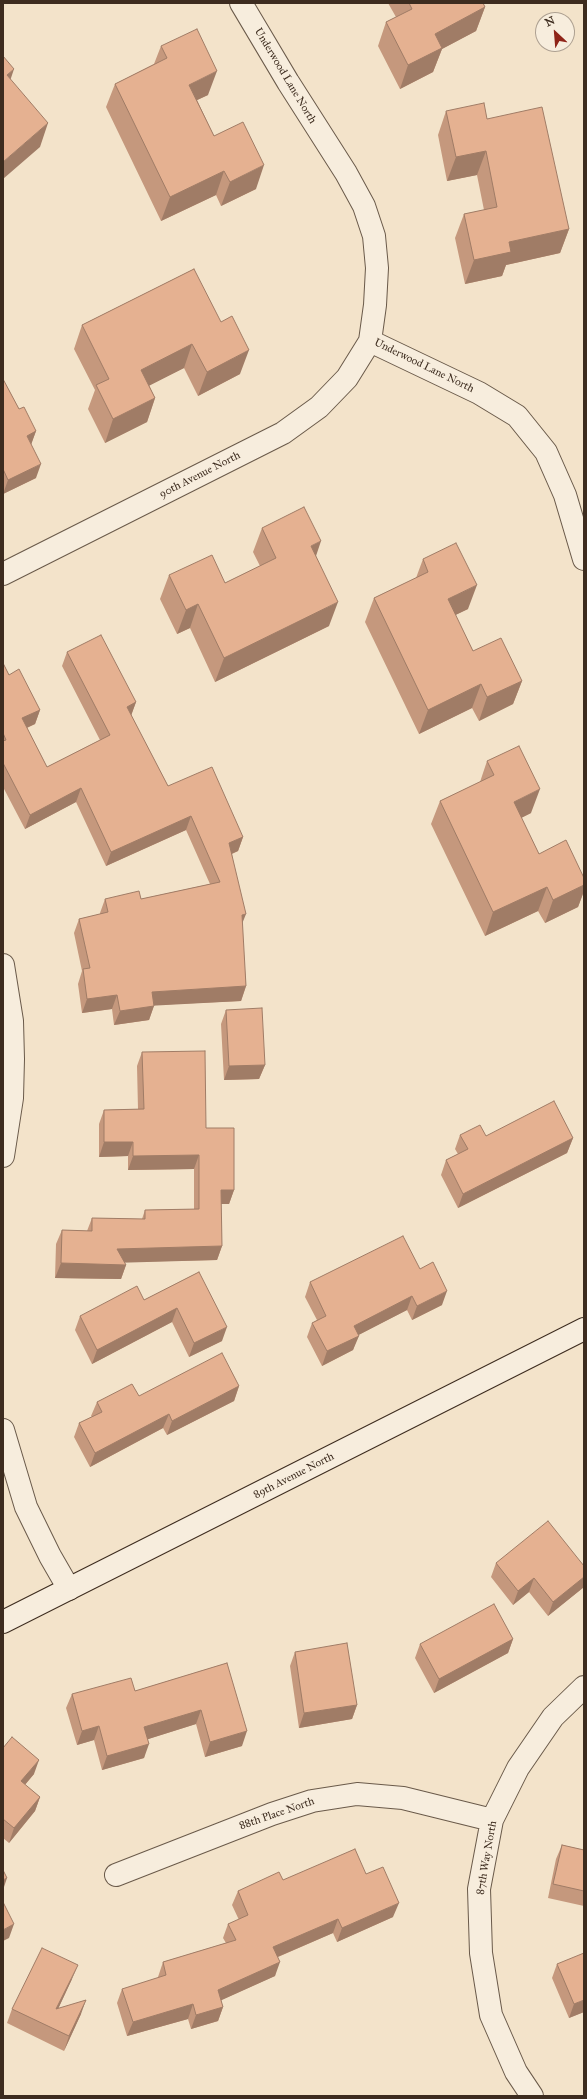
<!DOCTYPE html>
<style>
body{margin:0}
#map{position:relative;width:587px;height:2099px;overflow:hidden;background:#f3e3ca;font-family:"IM FELL Great Primer",serif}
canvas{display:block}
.frame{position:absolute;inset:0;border:4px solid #3d2c1f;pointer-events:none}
.north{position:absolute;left:535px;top:12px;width:40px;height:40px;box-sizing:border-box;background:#f7eddd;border:1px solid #ada091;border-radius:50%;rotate:334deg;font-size:11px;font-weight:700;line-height:16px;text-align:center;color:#3d2c1f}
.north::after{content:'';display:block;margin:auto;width:14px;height:18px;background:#8f2418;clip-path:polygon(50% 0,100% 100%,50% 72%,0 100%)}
</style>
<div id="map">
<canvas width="587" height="2099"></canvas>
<div class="frame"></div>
<div class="north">N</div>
</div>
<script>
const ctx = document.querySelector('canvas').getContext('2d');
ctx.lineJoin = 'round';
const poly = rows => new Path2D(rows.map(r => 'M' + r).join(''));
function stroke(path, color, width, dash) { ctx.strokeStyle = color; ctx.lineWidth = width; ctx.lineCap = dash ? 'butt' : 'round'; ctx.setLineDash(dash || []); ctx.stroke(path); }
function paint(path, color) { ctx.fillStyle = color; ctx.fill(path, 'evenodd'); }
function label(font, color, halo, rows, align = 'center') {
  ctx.font = font + ' "IM FELL Great Primer",serif'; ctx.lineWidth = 3; ctx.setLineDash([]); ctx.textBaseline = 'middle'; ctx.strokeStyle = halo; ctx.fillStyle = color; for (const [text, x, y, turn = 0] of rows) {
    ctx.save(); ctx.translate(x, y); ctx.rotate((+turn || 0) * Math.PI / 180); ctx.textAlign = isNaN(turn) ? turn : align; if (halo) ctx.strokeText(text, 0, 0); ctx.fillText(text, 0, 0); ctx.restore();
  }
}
const street = poly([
 [370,341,479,393,517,416,546,452,565,495,584,559],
 [3,574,283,433,319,407,347,378,370,341,375,305,377,268,374,236,364,206,346,173,288,82,241,3],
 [3,965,12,1021,13,1059,12,1098,3,1156],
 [3,1430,26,1507,50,1556,69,1589],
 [116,1875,272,1814,312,1801,357,1794,403,1798,492,1820],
 [532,2096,516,2072,491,2015,481,1953,479,1889,492,1820,518,1768,553,1717,584,1687]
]);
const secondary = poly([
 [3,1622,584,1329]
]);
stroke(street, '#6a5a4a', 24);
stroke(secondary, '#3d2c1f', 24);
stroke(street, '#f7eddd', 22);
stroke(secondary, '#f7eddd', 22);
paint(poly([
 [388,3,483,3,485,7,476,31,442,49,433,72,400,89,378,46,386,22,396,17],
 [161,46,208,95,197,100,214,136,256,189,221,206,216,195,161,221,106,107,115,84,154,64],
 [446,111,487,119,569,229,560,253,506,265,502,276,465,284,455,238,464,214,484,210,477,175,447,181,438,135],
 [194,269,240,374,198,396,184,368,149,385,155,398,147,422,105,443,88,409,95,390,74,349,82,325],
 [3,379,19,409,36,431,31,444,36,478,3,494],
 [262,528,316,556,329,626,215,682,190,628,177,634,160,599,169,575,225,583,260,566,253,552],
 [423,559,468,609,455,615,473,651,522,681,513,704,479,721,472,708,419,734,365,622,374,598,416,578],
 [67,652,136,702,131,715,168,786,243,837,238,851,232,854,242,923,246,986,241,1001,154,1005,149,1020,114,1025,112,1009,82,1013,78,984,82,971,74,933,79,919,100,914,100,913,105,899,141,899,210,884,186,830,106,866,76,802,25,829,3,787,3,663,9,675,40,710,35,724,27,728,47,767,100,740,62,666],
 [487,761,531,813,521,818,539,854,584,878,584,891,578,907,545,923,538,911,485,936,431,824,440,801,480,782],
 [226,1010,265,1065,259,1079,224,1080,221,1024],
 [142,1052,206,1128,234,1190,229,1204,221,1204,222,1246,217,1260,124,1262,126,1265,121,1279,55,1278,56,1244,62,1230,87,1231,92,1218,142,1219,145,1210,194,1209,194,1169,128,1170,128,1156,99,1157,99,1124,104,1110,138,1109,137,1066],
 [460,1135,486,1136,573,1138,567,1153,458,1208,441,1175,446,1160,458,1154,455,1149],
 [420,1269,442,1305,412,1320,407,1310,358,1335,353,1350,322,1366,307,1337,312,1323,317,1320,305,1297,310,1282],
 [199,1272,222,1341,189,1357,172,1322,92,1364,75,1330,80,1316,144,1300],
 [239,1386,234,1401,167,1435,163,1428,90,1467,74,1437,79,1423,92,1417,91,1416,97,1402,139,1396],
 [496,1563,584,1566,584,1587,548,1616,529,1592,513,1605,491,1577],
 [513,1639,508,1653,434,1693,415,1658,420,1644],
 [295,1652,357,1705,352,1719,299,1728,290,1666],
 [227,1663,242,1746,205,1757,196,1724,148,1739,144,1758,102,1770,94,1740,77,1745,66,1708,72,1694,135,1691],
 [3,1748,34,1774,25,1785,40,1797,35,1811,9,1843,3,1838],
 [562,1845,584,1850,584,1906,548,1898,556,1859],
 [366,1874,393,1917,337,1942,333,1933,278,1957,275,1976,221,2000,223,2007,218,2021,191,2029,188,2019,127,2036,117,2003,122,1989,158,1978,158,1977,163,1962,226,1943,223,1938,228,1924,239,1920,232,1905,238,1891,283,1880],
 [557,1964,584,2012,569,2018,552,1978],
 [72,1979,58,2009,81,2014,64,2051,7,2023,12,2009]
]), '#c5987d');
paint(poly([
 [485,7,476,31,442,49,433,72,400,89,408,65,435,34],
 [14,69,6,93,7,75],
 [217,71,208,95,180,108,189,85],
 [48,123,40,147,3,179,3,162],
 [486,151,477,175,447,181,456,157],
 [264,165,256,189,221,206,230,182],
 [224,171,216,195,161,221,170,197],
 [569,229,560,253,506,265,502,276,465,284,474,260,509,242],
 [192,344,184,368,133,394,141,370],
 [249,350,240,374,198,396,207,372],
 [155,398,147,422,105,443,113,419],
 [36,431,31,445,27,436],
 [41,464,36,478,3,494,8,480],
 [321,541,313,565,311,546],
 [477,585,468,609,439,623,448,599],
 [338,602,329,626,215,682,224,658],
 [198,604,190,628,177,634,186,610],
 [522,681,513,704,479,721,487,697],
 [481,684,472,708,419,734,428,710],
 [136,702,131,716,127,707],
 [40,710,35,724,17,732,22,718],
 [81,788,76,802,25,829,30,815],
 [540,789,531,813,505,826,514,802],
 [191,816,186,830,106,866,111,852],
 [243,837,238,851,224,857,229,843],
 [584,885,584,891,578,907,545,923,553,900],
 [547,887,538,911,485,936,493,912],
 [246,914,240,929,242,915],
 [246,986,241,1001,147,1006,152,992],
 [117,995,112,1009,82,1013,87,999],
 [154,1006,149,1020,114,1025,120,1011],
 [265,1065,259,1079,224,1080,229,1066],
 [573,1138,567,1153,458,1208,463,1194],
 [104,1142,133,1142,128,1156,99,1157],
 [199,1155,194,1169,128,1170,133,1156],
 [221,1190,234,1190,229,1204,216,1204],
 [222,1246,217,1260,112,1263,117,1249],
 [61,1263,126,1265,121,1279,55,1278],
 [447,1291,442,1305,412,1320,417,1306],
 [412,1296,407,1310,349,1340,354,1326],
 [177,1308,172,1322,92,1364,97,1350],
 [227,1327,222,1341,189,1357,194,1343],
 [359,1336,353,1350,322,1366,327,1351],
 [239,1386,234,1401,167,1435,172,1421],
 [169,1414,163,1428,90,1467,95,1453],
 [584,1577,584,1587,548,1616,553,1602],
 [534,1578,529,1592,513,1605,518,1591],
 [513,1639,508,1653,434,1693,439,1679],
 [357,1705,352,1719,299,1728,304,1713],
 [201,1710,196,1724,139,1742,144,1727],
 [99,1726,94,1740,77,1745,82,1731],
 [247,1731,242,1746,205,1757,210,1742],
 [149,1744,144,1758,102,1770,107,1756],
 [39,1760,34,1774,16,1795,21,1781],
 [40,1797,35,1811,9,1843,14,1828],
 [7,1878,3,1890,3,1880],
 [399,1903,393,1917,337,1942,342,1928],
 [338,1919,333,1933,268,1961,273,1947],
 [14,1924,9,1938,3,1941,3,1930],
 [280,1962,275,1976,213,2004,218,1990],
 [78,1965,72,1979,51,2024,56,2009],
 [86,2000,81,2014,64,2051,69,2036],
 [584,2000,584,2012,569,2018,574,2004],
 [193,2004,188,2019,127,2036,133,2022],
 [223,2007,218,2021,191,2029,196,2015]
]), '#a07c66');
const building = poly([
 [409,3,483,3,485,7,435,34,442,48,408,65,386,22,412,9,409,3],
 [197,29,217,71,189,85,214,136,243,122,264,165,230,182,224,171,170,197,115,84,167,58,161,46,197,29],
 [3,56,14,69,7,75,48,123,3,162,3,56],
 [484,103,487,119,542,107,569,229,509,242,511,252,474,260,464,214,497,207,486,151,456,157,446,111,484,103],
 [194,269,221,322,232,316,249,350,207,372,192,344,141,370,155,398,113,419,96,385,109,379,82,325,194,269],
 [3,379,19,409,24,407,36,431,27,436,41,464,8,480,3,469,3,379],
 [304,507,321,541,311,546,338,602,224,658,198,604,186,610,169,575,212,555,225,583,276,558,262,528,304,507],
 [456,543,477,585,448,599,473,651,501,638,522,681,487,697,481,684,428,710,374,598,428,572,423,559,456,543],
 [101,635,136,702,127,707,168,786,212,767,243,837,229,843,246,914,242,915,246,986,152,992,154,1006,120,1011,117,995,87,999,83,969,90,968,79,919,108,912,105,899,139,891,141,899,220,882,191,816,111,852,81,788,30,815,3,763,3,741,6,740,3,733,3,663,9,675,19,669,40,710,22,718,47,767,110,735,67,652,101,635],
 [519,746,540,789,514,802,539,854,566,840,584,878,584,885,553,900,547,887,493,912,440,801,494,775,487,761,519,746],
 [262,1008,265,1065,229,1066,226,1010,262,1008],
 [205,1051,206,1128,234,1128,234,1190,221,1190,222,1246,117,1249,126,1265,61,1263,62,1230,92,1231,92,1218,145,1219,145,1210,199,1209,199,1155,133,1156,133,1142,104,1142,104,1110,144,1109,142,1052,205,1051],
 [554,1101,573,1138,463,1194,446,1160,468,1149,460,1135,480,1125,486,1136,554,1101],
 [403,1236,420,1269,433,1262,447,1291,417,1306,412,1296,354,1326,359,1336,327,1351,312,1323,326,1316,310,1282,403,1236],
 [199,1272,227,1327,194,1343,177,1308,97,1350,80,1316,137,1286,144,1300,199,1272],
 [222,1353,239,1386,172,1421,169,1414,95,1453,79,1423,102,1412,97,1402,132,1384,139,1396,222,1353],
 [548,1521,584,1566,584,1577,553,1602,534,1578,518,1591,496,1563,548,1521],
 [494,1604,513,1639,439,1679,420,1644,494,1604],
 [347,1643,357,1705,304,1713,295,1652,347,1643],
 [227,1663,247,1731,210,1742,201,1710,144,1727,149,1744,107,1756,99,1726,82,1731,72,1694,131,1678,135,1691,227,1663],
 [12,1737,39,1760,21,1781,40,1797,14,1828,3,1819,3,1748,12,1737],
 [562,1845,584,1850,584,1891,553,1884,562,1845],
 [355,1849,366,1874,383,1867,399,1903,342,1928,338,1919,273,1947,280,1962,218,1990,223,2007,196,2015,193,2004,133,2022,122,1989,166,1975,163,1962,236,1940,228,1924,248,1915,238,1891,279,1872,283,1880,355,1849],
 [3,1870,7,1878,3,1880,3,1870],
 [3,1902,14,1924,3,1930,3,1902],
 [42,1948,78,1965,56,2009,86,2000,69,2036,12,2009,42,1948],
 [584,1953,584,2000,574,2004,557,1964,584,1953]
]);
paint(building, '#e5b191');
stroke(building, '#a07c66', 1);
label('11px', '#3d2c1f', '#f7eddd', [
 ["Underwood Lane North",285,76,59],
 ["Underwood Lane North",424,366,26],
 ["90th Avenue North",200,475,-27],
 ["89th Avenue North",294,1476,-27],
 ["88th Place North",277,1814,-19],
 ["87th Way North",487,1858,-80]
]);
</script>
